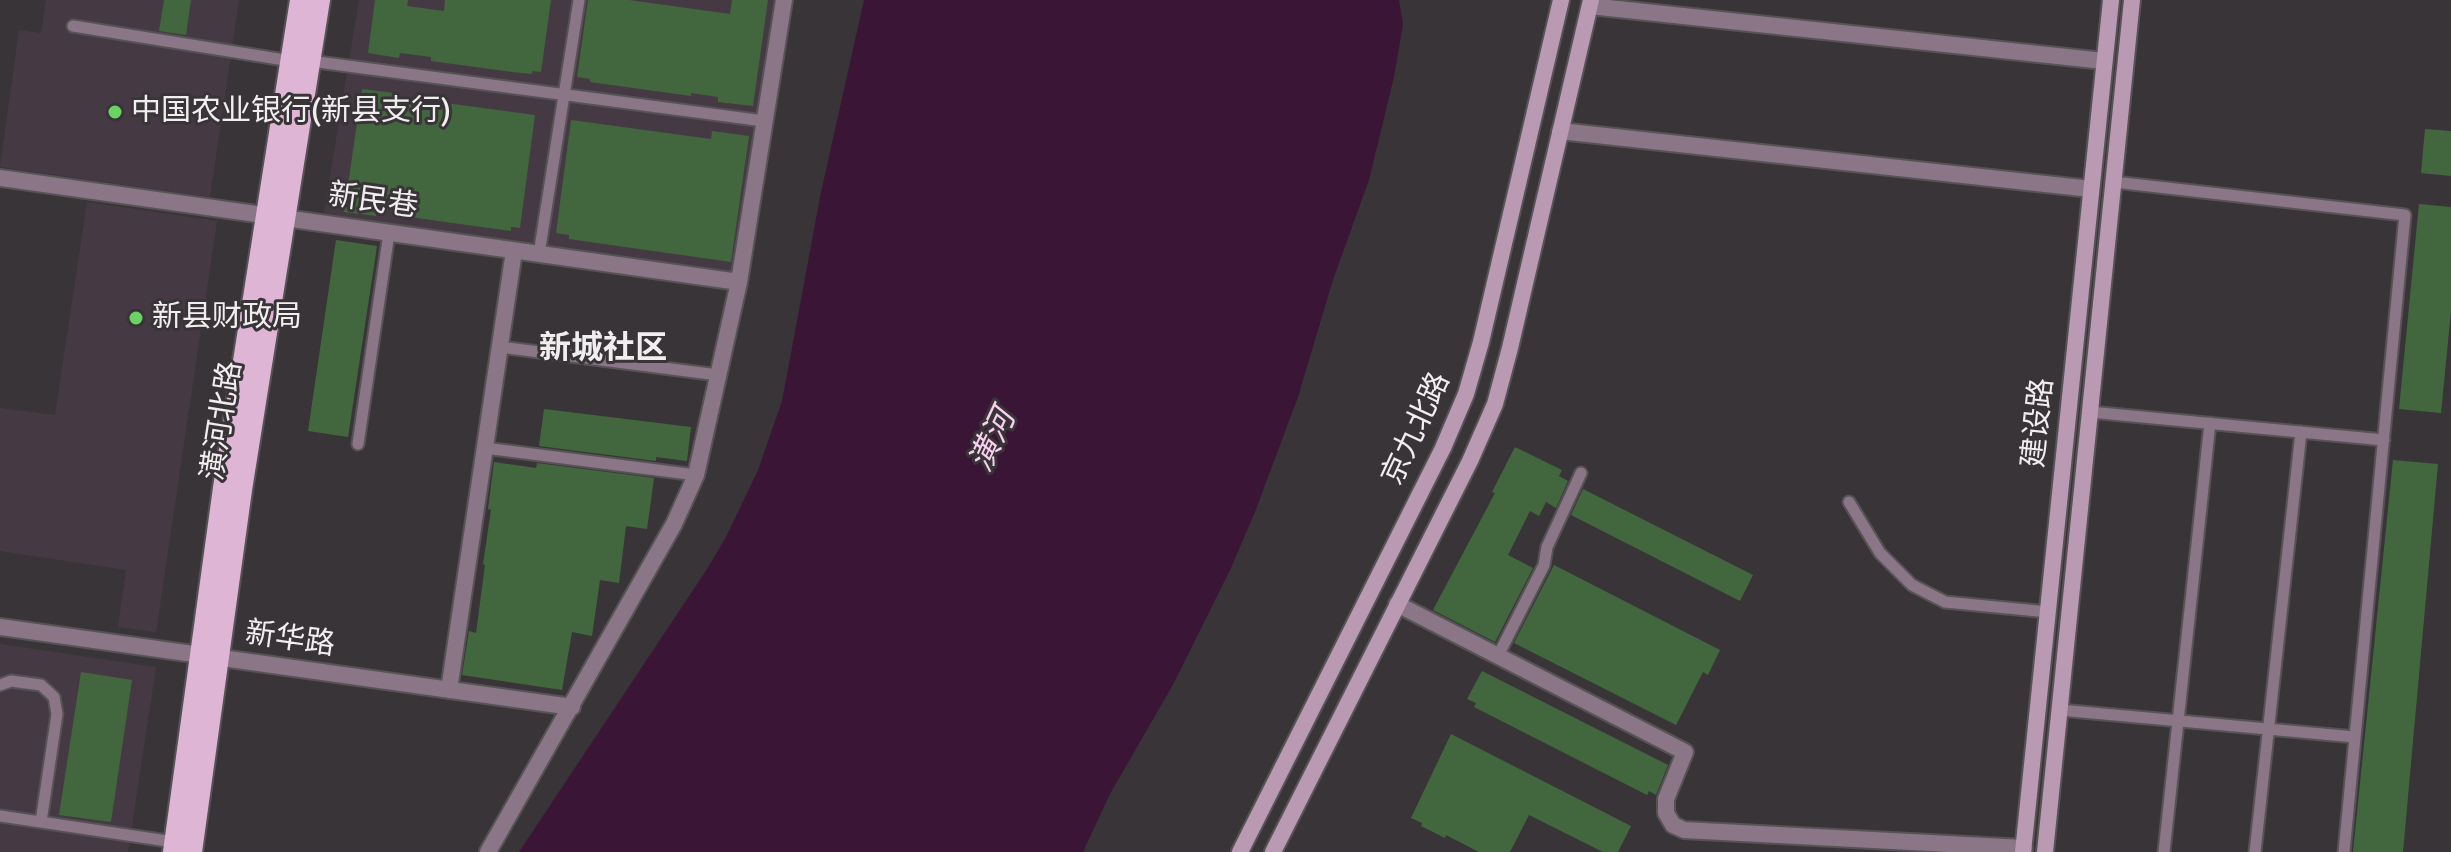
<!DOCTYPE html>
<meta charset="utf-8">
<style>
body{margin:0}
canvas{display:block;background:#393438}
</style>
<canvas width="2451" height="852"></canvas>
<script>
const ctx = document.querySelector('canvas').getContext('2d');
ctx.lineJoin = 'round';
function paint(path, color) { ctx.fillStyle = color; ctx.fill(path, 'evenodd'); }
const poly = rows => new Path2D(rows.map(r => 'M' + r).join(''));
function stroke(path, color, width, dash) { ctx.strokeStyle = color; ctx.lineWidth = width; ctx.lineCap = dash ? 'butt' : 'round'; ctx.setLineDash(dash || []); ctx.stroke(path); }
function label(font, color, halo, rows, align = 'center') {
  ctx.font = font + ' Signika,"Noto Sans SC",sans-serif'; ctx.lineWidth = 6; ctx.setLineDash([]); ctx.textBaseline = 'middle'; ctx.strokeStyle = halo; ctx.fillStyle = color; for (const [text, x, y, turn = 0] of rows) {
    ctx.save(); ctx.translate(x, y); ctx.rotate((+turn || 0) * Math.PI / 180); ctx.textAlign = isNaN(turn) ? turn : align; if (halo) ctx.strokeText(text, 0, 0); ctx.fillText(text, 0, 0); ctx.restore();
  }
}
paint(poly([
 [46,0,239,0,210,197,0,167,19,30,41,33],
 [359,0,774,0,733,277,324,213],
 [87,202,217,221,156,632,118,627,126,570,0,551,0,408,55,415],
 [0,644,156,667,128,852,0,852]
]), '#453a43');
paint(poly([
 [864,0,1399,0,1403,24,1394,77,1369,180,1333,280,1298,397,1255,512,1231,568,1174,683,1110,794,1083,852,519,852,707,569,726,537,758,470,782,401,821,192]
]), '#3b1536');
paint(poly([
 [164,0,191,0,186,35,159,31],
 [375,0,408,0,407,6,444,11,445,0,551,0,541,72,532,71,532,74,512,72,431,61,431,57,400,53,399,58,368,53],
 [588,0,629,0,730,14,732,0,768,0,753,106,718,102,718,97,691,93,691,96,590,82,590,79,577,77],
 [362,89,394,93,394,96,535,115,520,228,511,227,511,231,467,225,410,217,410,213,377,209,376,216,344,212],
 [571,120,711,139,712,131,749,136,731,262,569,239,569,235,556,233],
 [2425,129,2451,131,2451,176,2421,173],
 [2419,204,2451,207,2451,311,2441,413,2399,409],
 [336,240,377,246,348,437,308,431],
 [544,409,691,427,687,461,656,457,656,461,539,446],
 [1515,447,1562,470,1559,476,1568,481,1556,508,1546,502,1539,516,1530,511,1508,555,1533,568,1495,642,1433,610,1495,493,1492,492],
 [2393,460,2438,464,2403,852,2353,852],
 [494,462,536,468,537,463,654,478,647,529,626,526,619,583,600,580,592,636,572,632,562,690,462,675,469,631,476,633,485,565,483,564,491,510,488,509],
 [1583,489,1753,575,1740,601,1571,515],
 [1554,565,1720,650,1708,675,1703,672,1676,725,1514,643],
 [1482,671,1668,765,1656,795,1649,791,1647,795,1474,707,1476,703,1467,699],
 [81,672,132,680,111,822,59,815],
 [1451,734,1631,826,1618,852,1603,852,1529,815,1510,852,1479,852,1446,835,1445,838,1421,826,1422,823,1411,818]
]), '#42673e');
const lane = poly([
 [73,26,291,61],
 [310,61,764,121],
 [2114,182,2405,215,2344,852],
 [539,254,579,0],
 [500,347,718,375],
 [2090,412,2384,440],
 [358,444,389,233],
 [485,448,696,475],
 [1849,502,1880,553,1912,585,1945,602,2048,612],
 [1498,656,1544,565,1547,547,1581,473],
 [0,685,11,681,41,685,54,697,57,714,41,822],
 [2060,710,2355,737],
 [0,816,174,842],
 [2164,852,2210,423],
 [2255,852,2301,432]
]);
const street = poly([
 [1590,6,2104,61],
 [1560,131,2091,189],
 [0,178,739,282],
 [1397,604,1685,752,1666,799,1666,813,1673,825,1684,830,2024,848],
 [0,627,572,707],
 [449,690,514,251],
 [488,852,674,524,696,475,739,282,784,0]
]);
const secondary = poly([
 [1240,852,1443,448,1466,394,1481,342,1561,0],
 [1273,852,1470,461,1495,404,1510,348,1591,0],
 [2023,852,2111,0],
 [2045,852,2132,0]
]);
const primary = poly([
 [173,852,223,488,300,0],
 [192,852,242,490,320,0]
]);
stroke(lane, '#565255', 15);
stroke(street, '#565255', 20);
stroke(secondary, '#565255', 20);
stroke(primary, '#565255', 24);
stroke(lane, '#8a7686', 11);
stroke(street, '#8a7686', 16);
stroke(secondary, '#ba9ab3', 16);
stroke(primary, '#dfb5d6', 20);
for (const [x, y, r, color] of [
 [115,112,8,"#6bd362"],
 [136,318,8,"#6bd362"]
]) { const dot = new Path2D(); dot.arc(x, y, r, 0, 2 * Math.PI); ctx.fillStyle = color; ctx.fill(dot); stroke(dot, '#393438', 3); }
label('30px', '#f1eef0', '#393438', [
 ["中国农业银行(新县支行)",131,112],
 ["新县财政局",152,318]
], 'left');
label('30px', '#f1eef0', '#393438', [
 ["新民巷",373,202,8],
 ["潢河北路",223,421,-81],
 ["建设路",2039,423,-84],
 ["京九北路",1417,429,-65],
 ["新华路",290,640,8]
]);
label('bold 32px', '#f1eef0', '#393438', [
 ["新城社区",603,350]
]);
label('italic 32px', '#f9cff1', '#393438', [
 ["潢河",994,441,-65]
]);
</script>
